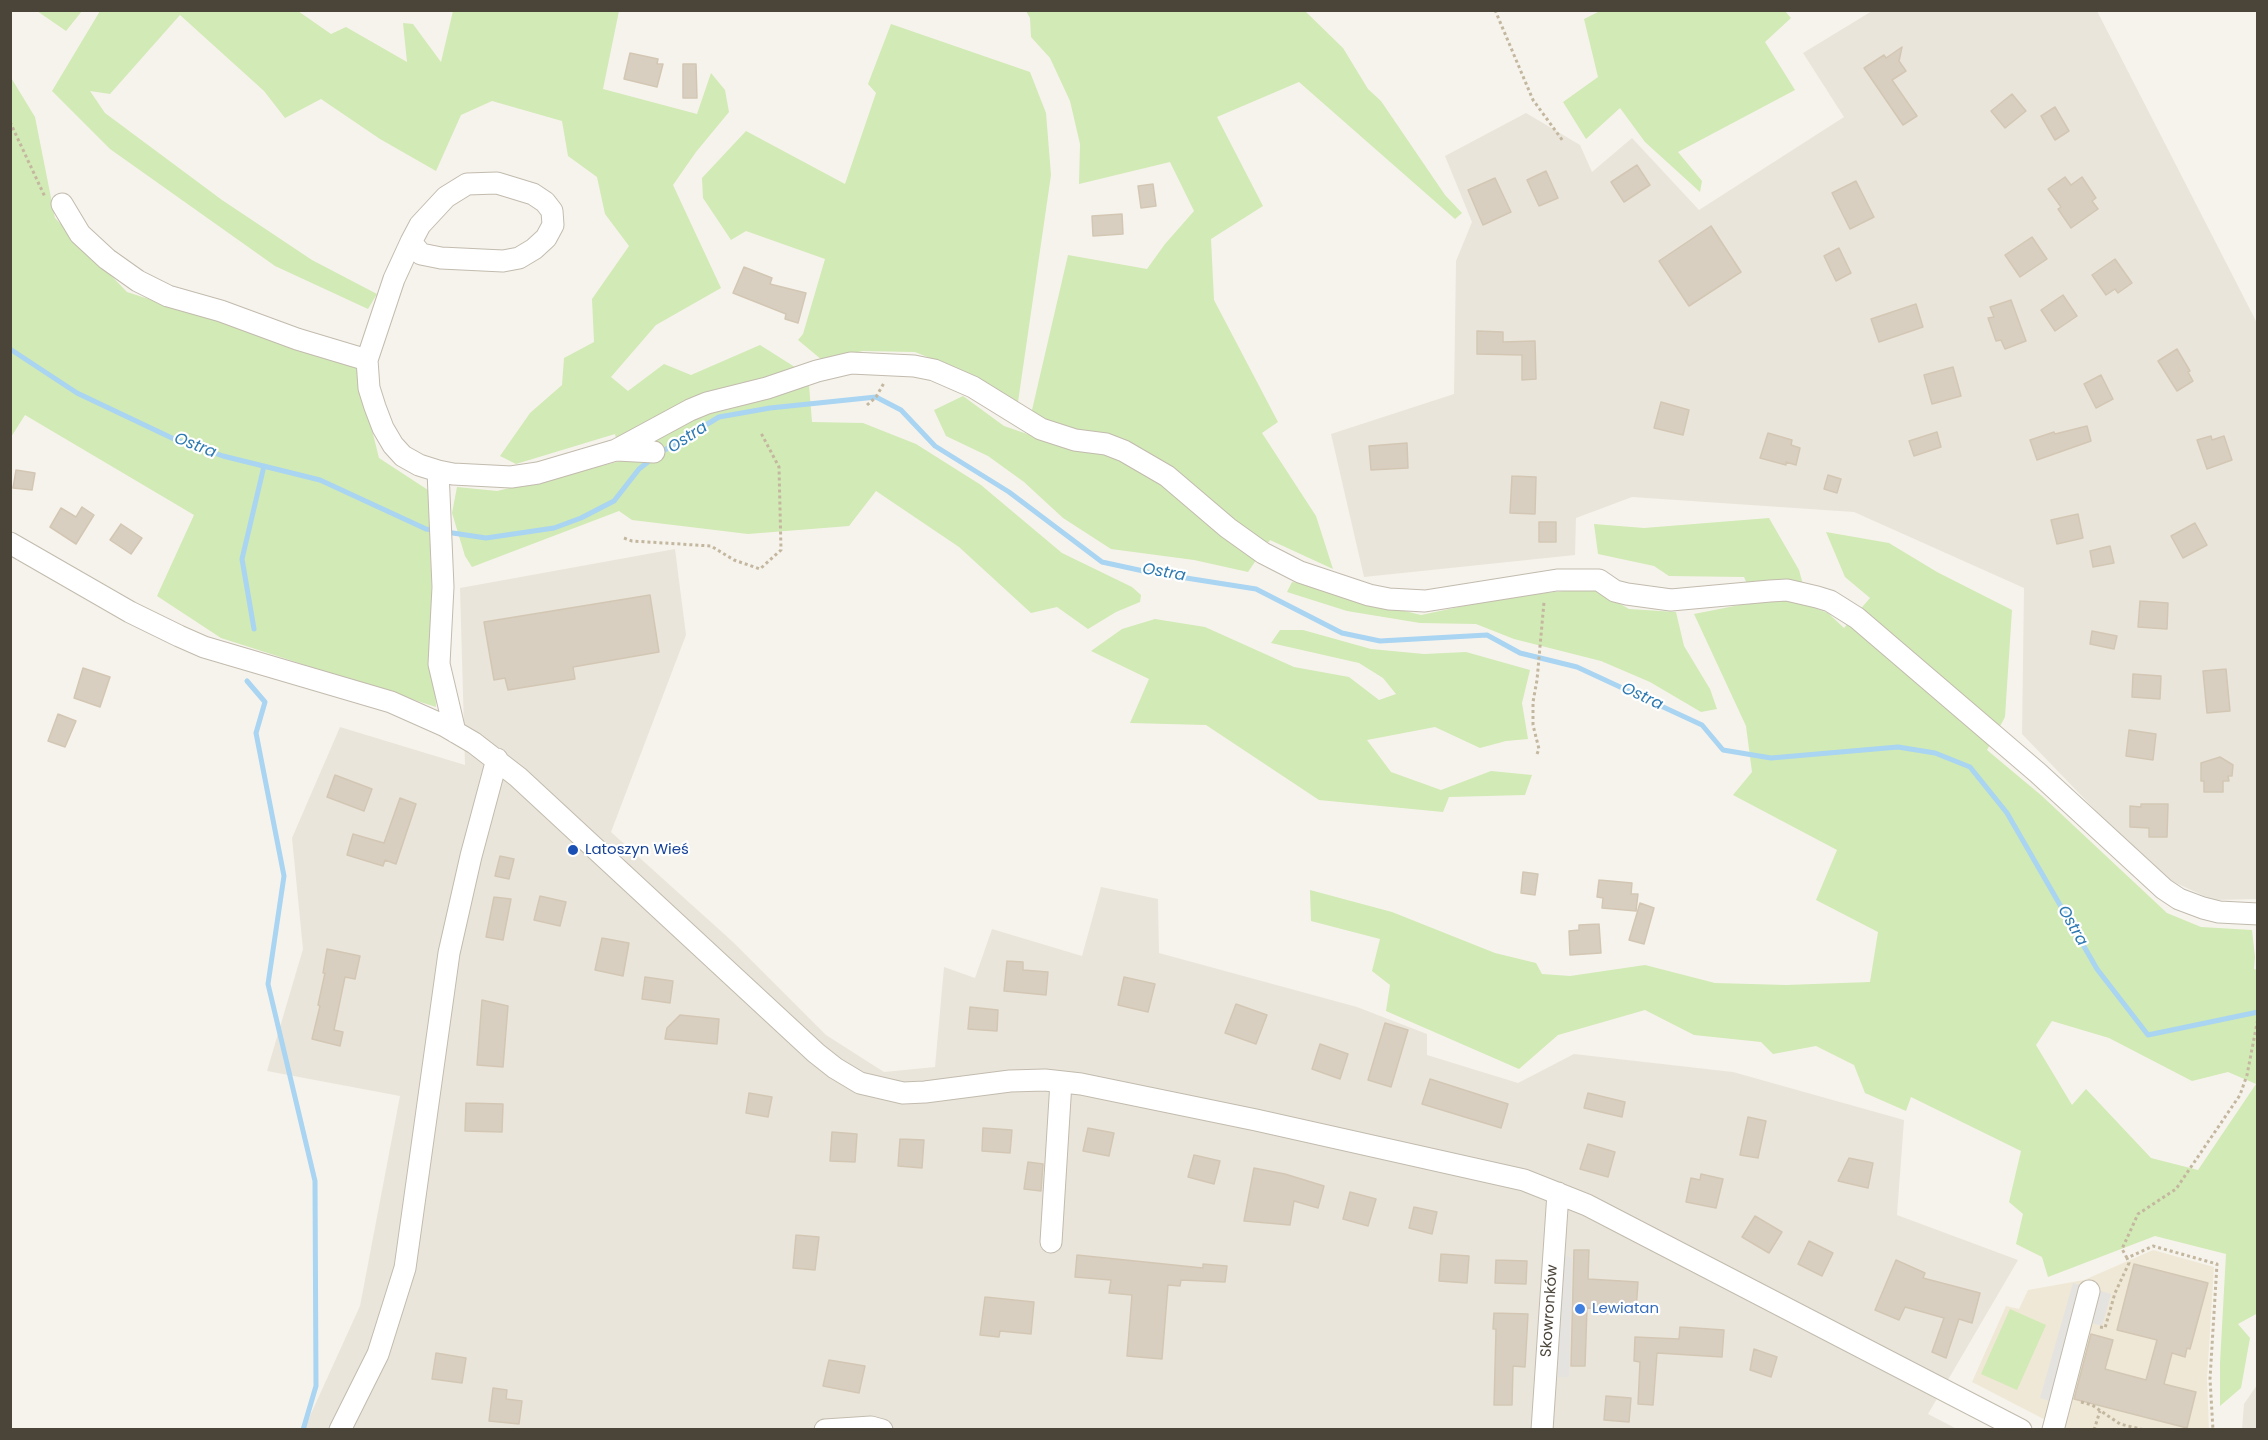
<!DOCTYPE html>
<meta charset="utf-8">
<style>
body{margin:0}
#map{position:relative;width:2268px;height:1440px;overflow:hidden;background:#f6f3ec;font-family:Poppins,sans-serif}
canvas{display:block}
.frame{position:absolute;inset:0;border:12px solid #4b4439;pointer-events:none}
</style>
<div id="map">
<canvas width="2268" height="1440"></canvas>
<div class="frame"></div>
</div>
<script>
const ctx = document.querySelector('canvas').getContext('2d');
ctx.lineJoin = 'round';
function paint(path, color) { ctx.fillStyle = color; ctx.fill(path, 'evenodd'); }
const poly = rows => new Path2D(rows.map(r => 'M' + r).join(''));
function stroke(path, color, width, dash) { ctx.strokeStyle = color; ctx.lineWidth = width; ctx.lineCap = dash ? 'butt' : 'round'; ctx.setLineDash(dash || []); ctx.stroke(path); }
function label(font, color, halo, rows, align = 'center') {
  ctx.font = font + ' Poppins,sans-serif'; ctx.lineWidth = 4.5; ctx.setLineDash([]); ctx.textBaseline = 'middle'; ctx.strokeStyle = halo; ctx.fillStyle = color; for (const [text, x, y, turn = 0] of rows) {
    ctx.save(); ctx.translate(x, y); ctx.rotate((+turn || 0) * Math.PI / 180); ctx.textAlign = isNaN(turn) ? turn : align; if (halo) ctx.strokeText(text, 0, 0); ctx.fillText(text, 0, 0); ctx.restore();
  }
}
paint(poly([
 [1872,11,2097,11,2257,323,2257,899,2213,900,2167,879,2102,817,2022,734,2024,588,1854,512,1632,497,1576,518,1575,555,1364,577,1331,434,1454,394,1456,261,1472,222,1445,156,1526,113,1580,145,1592,172,1632,138,1699,210,1844,117,1803,53],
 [675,549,686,635,611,832,733,942,826,1035,884,1072,935,1067,944,967,975,978,992,929,1082,956,1101,887,1158,899,1159,953,1357,1007,1427,1034,1427,1055,1518,1083,1574,1054,1733,1072,1904,1120,1897,1215,2018,1260,1928,1414,1957,1429,304,1429,360,1306,400,1096,267,1071,303,949,292,838,340,727,465,765,460,588],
 [2257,1385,2257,1429,2242,1429,2244,1404]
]), '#eae5da');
paint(poly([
 [2153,1250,2214,1267,2207,1379,2209,1429,2063,1429,1972,1382,2006,1306,2019,1309,2028,1290,2084,1280]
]), '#efe8d6');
paint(poly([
 [37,11,82,11,66,31],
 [100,11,298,11,331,34,346,27,407,62,403,23,413,24,441,62,453,11,619,11,603,89,697,114,711,73,725,90,729,112,696,152,673,185,721,288,656,325,611,377,628,391,664,364,691,375,760,345,798,369,809,385,812,422,863,423,916,444,981,485,1062,553,1132,587,1141,595,1140,602,1116,612,1088,629,1057,607,1031,613,959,547,876,491,849,526,748,534,632,520,619,511,472,567,465,556,452,513,457,487,497,491,621,461,615,434,516,464,500,456,530,413,562,385,564,358,594,342,592,299,629,246,605,214,597,177,568,156,562,121,492,101,461,115,436,171,380,139,321,99,285,118,264,91,180,15,110,94,90,91,105,113,222,200,312,260,377,294,368,309,275,266,110,149,52,91],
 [1026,11,1305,11,1343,48,1368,89,1381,101,1445,195,1462,213,1455,219,1299,82,1217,117,1263,206,1211,239,1214,300,1278,422,1262,433,1316,516,1333,569,1270,540,1248,572,1194,560,1111,549,1063,518,1024,482,988,456,946,436,934,410,963,396,1004,426,1062,446,1032,410,1068,255,1147,269,1165,244,1194,211,1170,162,1079,184,1080,144,1070,101,1050,58,1031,37,1030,18],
 [1785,11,1791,18,1765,42,1795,90,1678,152,1702,181,1700,192,1645,142,1620,108,1586,139,1563,102,1598,77,1584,19,1600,11],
 [891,24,1030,72,1046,113,1051,175,1018,402,975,376,915,352,863,351,822,360,798,340,803,334,825,259,746,231,731,240,703,198,702,178,746,131,845,184,876,93,868,84],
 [10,76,35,117,55,218,127,292,356,366,379,458,428,490,436,707,221,638,157,596,194,515,25,415,11,437],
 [1769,518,1799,570,1809,606,1828,613,1844,628,1870,598,1845,577,1826,532,1889,543,1937,572,2012,610,2005,717,1987,750,2042,796,2167,913,2201,927,2252,930,2255,957,2254,969,2258,970,2258,1313,2238,1324,2250,1338,2241,1388,2220,1406,2220,1363,2226,1254,2155,1236,2048,1277,2042,1257,2016,1244,2023,1214,2009,1202,2021,1151,1911,1097,1906,1111,1865,1093,1854,1065,1816,1046,1773,1054,1761,1042,1694,1035,1645,1010,1558,1035,1519,1069,1386,1011,1390,985,1372,971,1380,939,1311,921,1310,890,1392,912,1495,953,1536,963,1542,974,1570,976,1645,965,1715,983,1786,985,1870,982,1878,932,1816,900,1837,850,1733,795,1752,772,1746,726,1694,614,1755,602,1744,577,1669,576,1654,566,1598,554,1594,524,1644,528],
 [2052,1021,2109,1038,2192,1081,2228,1072,2256,1084,2198,1170,2151,1158,2086,1089,2072,1105,2036,1045],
 [1292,582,1323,586,1353,598,1421,615,1506,597,1593,588,1629,609,1676,612,1684,646,1710,689,1717,709,1701,712,1650,682,1601,661,1514,639,1476,624,1420,623,1347,611,1287,592],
 [1155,619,1205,627,1294,667,1349,677,1379,700,1396,694,1383,678,1359,663,1271,643,1280,630,1303,630,1371,649,1424,654,1466,652,1530,670,1522,703,1528,739,1506,741,1480,748,1435,727,1367,740,1391,772,1441,790,1491,771,1532,775,1525,795,1449,797,1443,812,1319,800,1206,725,1130,723,1149,679,1091,651,1122,629],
 [2010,1309,2046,1325,2017,1390,1981,1374]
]), '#d2eab5');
paint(poly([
 [1562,1254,1572,1258,1569,1377,1558,1377],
 [2073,1283,2111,1294,2102,1326,2085,1321,2063,1405,2040,1398]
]), '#e5e3e0');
stroke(poly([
 [10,349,77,393,174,439,223,456,320,480,426,529,437,531],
 [446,532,486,538,554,528,581,518,614,501,639,469,658,454,719,417,770,408,876,397,901,410,935,446,1009,492,1102,562,1148,572,1256,589,1342,633,1380,641,1487,635,1520,653,1577,667,1702,725,1723,750,1771,758,1898,747,1935,753,1970,767,2007,813,2097,969,2148,1035,2258,1012],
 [254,629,242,559,264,466],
 [247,681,265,702,256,733,284,876,268,984,315,1181,316,1386,303,1430]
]), '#a9d4f2', 5);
const building = poly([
 [1902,47,1899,61,1906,71,1892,80,1917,116,1903,125,1864,68,1884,55,1886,58,1902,47],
 [630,53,658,59,657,64,663,64,657,87,624,79,630,53],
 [683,64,696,64,697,98,683,98,683,64],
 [2012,94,2026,111,2005,128,1991,111,2012,94],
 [2055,107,2069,131,2055,140,2041,116,2055,107],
 [1637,165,1650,185,1624,202,1611,182,1637,165],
 [1546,171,1558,198,1539,206,1527,180,1546,171],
 [2065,177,2071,185,2082,177,2096,198,2092,201,2098,209,2071,228,2058,209,2061,207,2048,189,2065,177],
 [1495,178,1511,212,1483,225,1468,190,1495,178],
 [1856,181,1874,217,1850,229,1832,193,1856,181],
 [1153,184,1156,206,1141,208,1138,186,1153,184],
 [1122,214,1123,234,1093,236,1092,216,1122,214],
 [1711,226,1741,272,1689,306,1659,261,1711,226],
 [2032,237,2047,259,2020,277,2005,255,2032,237],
 [1839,248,1851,273,1836,281,1824,256,1839,248],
 [2115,259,2132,283,2118,293,2115,289,2106,295,2092,275,2115,259],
 [744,267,772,278,770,284,806,293,798,323,785,319,786,314,733,293,744,267],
 [2063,295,2077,316,2055,331,2041,310,2063,295],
 [2011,300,2026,341,2005,349,2001,340,1996,341,1988,318,1994,317,1990,307,2011,300],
 [1916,304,1923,327,1879,342,1871,319,1916,304],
 [1477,331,1503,332,1503,342,1535,341,1536,379,1522,380,1522,355,1477,354,1477,331],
 [2177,349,2190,371,2188,372,2193,381,2177,391,2158,361,2177,349],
 [1953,367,1961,396,1932,404,1924,375,1953,367],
 [2101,375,2113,399,2096,408,2084,384,2101,375],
 [1661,402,1689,410,1683,435,1654,428,1661,402],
 [2087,426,2091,441,2037,460,2030,440,2054,432,2055,434,2087,426],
 [1937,432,1941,447,1914,456,1909,441,1937,432],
 [1768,433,1792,440,1791,445,1800,448,1796,465,1786,462,1786,465,1760,458,1768,433],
 [2211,436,2212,440,2224,436,2232,460,2207,469,2197,440,2211,436],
 [1407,443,1408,468,1371,470,1369,446,1407,443],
 [16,470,35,473,32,490,13,488,16,470],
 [1828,475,1841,479,1837,493,1824,489,1828,475],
 [1512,476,1536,477,1535,514,1510,513,1512,476],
 [82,507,94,515,76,544,50,527,61,508,76,517,82,507],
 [2078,514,2083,538,2057,544,2051,520,2078,514],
 [1539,522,1556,522,1556,542,1539,542,1539,522],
 [2195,523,2207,545,2183,558,2171,536,2195,523],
 [121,524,142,538,131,554,110,540,121,524],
 [2110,546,2114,563,2093,567,2090,551,2110,546],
 [650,595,659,652,573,667,575,679,508,690,505,678,494,680,484,622,650,595],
 [2140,601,2168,603,2167,629,2138,627,2140,601],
 [2092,631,2117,636,2114,649,2090,644,2092,631],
 [83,668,110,677,100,707,74,698,83,668],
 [2226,669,2230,711,2207,713,2203,671,2226,669],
 [2133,674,2161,676,2160,699,2132,697,2133,674],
 [58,714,76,721,65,747,48,741,58,714],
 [2129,730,2156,734,2153,760,2126,756,2129,730],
 [2220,757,2233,765,2232,776,2228,776,2229,781,2223,781,2223,792,2204,792,2204,781,2201,781,2201,763,2220,757],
 [335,775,372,789,364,811,327,797,335,775],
 [400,798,416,804,396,864,385,860,383,866,347,855,353,834,384,843,400,798],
 [2141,804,2168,804,2167,837,2149,837,2149,828,2130,827,2130,806,2141,807,2141,804],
 [500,856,514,859,509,879,495,876,500,856],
 [1523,872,1538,874,1535,895,1521,893,1523,872],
 [1599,880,1632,883,1631,894,1638,894,1636,911,1602,908,1603,898,1597,897,1599,880],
 [540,896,566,902,560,926,534,920,540,896],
 [494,897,511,899,503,940,486,937,494,897],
 [1640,903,1654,908,1644,944,1629,940,1640,903],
 [1599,924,1601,953,1570,955,1569,931,1579,930,1579,925,1599,924],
 [602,938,629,943,623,976,595,970,602,938],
 [327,949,360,956,355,979,345,977,334,1030,343,1032,340,1046,312,1039,320,1006,318,1005,325,973,323,973,327,949],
 [1007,961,1023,962,1023,970,1048,972,1046,995,1004,991,1007,961],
 [645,977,673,981,670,1003,642,999,645,977],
 [1124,977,1155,984,1148,1012,1118,1005,1124,977],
 [482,1000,508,1006,503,1067,477,1065,482,1000],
 [1236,1004,1267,1015,1256,1044,1225,1033,1236,1004],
 [970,1007,998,1010,997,1031,968,1029,970,1007],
 [680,1015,719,1019,717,1044,665,1039,667,1028,680,1015],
 [1385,1023,1408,1030,1391,1087,1368,1080,1385,1023],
 [1320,1044,1348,1054,1340,1079,1312,1069,1320,1044],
 [1430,1079,1508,1104,1501,1128,1422,1104,1430,1079],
 [749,1093,772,1097,768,1117,746,1113,749,1093],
 [1588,1093,1625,1102,1622,1117,1584,1108,1588,1093],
 [466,1103,503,1104,502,1132,465,1131,466,1103],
 [1748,1117,1766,1121,1758,1158,1740,1155,1748,1117],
 [983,1128,1012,1130,1010,1153,982,1151,983,1128],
 [1088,1128,1114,1133,1109,1156,1083,1151,1088,1128],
 [832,1132,857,1134,855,1162,830,1161,832,1132],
 [900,1139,924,1140,922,1168,898,1166,900,1139],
 [1588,1144,1615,1152,1608,1177,1580,1169,1588,1144],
 [1194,1155,1220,1161,1214,1184,1188,1177,1194,1155],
 [1849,1158,1873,1163,1868,1188,1838,1181,1849,1158],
 [1028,1162,1043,1164,1041,1191,1024,1189,1028,1162],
 [1254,1168,1285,1174,1324,1186,1318,1208,1294,1201,1290,1225,1244,1221,1254,1168],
 [1701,1174,1723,1179,1716,1208,1686,1202,1691,1178,1700,1180,1701,1174],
 [1350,1192,1376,1199,1368,1226,1343,1219,1350,1192],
 [1414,1207,1437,1212,1432,1234,1409,1228,1414,1207],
 [1755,1216,1782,1232,1769,1253,1742,1237,1755,1216],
 [796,1235,819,1237,815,1270,793,1268,796,1235],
 [1809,1241,1833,1253,1822,1276,1798,1264,1809,1241],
 [1574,1250,1589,1250,1588,1279,1638,1282,1636,1311,1587,1308,1585,1366,1571,1366,1574,1250],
 [1441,1254,1469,1256,1467,1283,1439,1281,1441,1254],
 [1077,1255,1203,1268,1203,1264,1227,1266,1225,1282,1181,1280,1180,1286,1168,1285,1162,1359,1127,1356,1132,1295,1109,1293,1111,1280,1075,1277,1077,1255],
 [1496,1260,1527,1261,1526,1284,1495,1283,1496,1260],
 [1896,1260,1925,1273,1923,1278,1980,1293,1972,1323,1959,1319,1946,1358,1932,1352,1944,1318,1905,1307,1899,1320,1875,1310,1896,1260],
 [2134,1264,2208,1283,2190,1349,2187,1348,2185,1357,2172,1353,2164,1384,2196,1392,2187,1428,2074,1399,2091,1334,2113,1340,2105,1369,2146,1380,2157,1340,2117,1330,2134,1264],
 [985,1297,1034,1302,1031,1334,1000,1331,999,1337,980,1335,985,1297],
 [1494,1313,1528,1314,1525,1367,1513,1366,1512,1405,1494,1405,1496,1329,1493,1329,1494,1313],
 [1680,1327,1724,1330,1722,1357,1657,1353,1653,1405,1638,1404,1640,1362,1634,1361,1635,1337,1679,1339,1680,1327],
 [1754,1349,1777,1357,1771,1377,1750,1370,1754,1349],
 [436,1353,466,1358,462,1383,432,1379,436,1353],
 [829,1360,865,1366,859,1393,823,1386,829,1360],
 [493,1388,507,1390,506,1399,522,1401,519,1424,489,1421,493,1388],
 [1606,1396,1631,1398,1629,1422,1604,1420,1606,1396]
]);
paint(building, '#d8cfc1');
stroke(building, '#d3c7b4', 1.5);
const minor = poly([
 [62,204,80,234,107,259,138,281,168,296,221,311,297,339,367,360,369,388,375,407,383,428,393,445,403,456,419,465,438,471,453,474,511,477,538,473,616,450,690,410,707,403,767,388,817,371,851,363,914,366,934,370,973,387,1041,429,1075,440,1106,444,1124,451,1167,476,1228,528,1263,553,1300,572,1369,595,1389,599,1425,601,1557,580,1599,580,1615,591,1627,594,1671,600,1770,591,1787,590,1817,597,1830,601,1857,618,2038,773,2164,889,2179,899,2203,908,2219,912,2258,914],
 [367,360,394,279,411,242,420,225,446,197,467,184,497,183,533,194,545,202,552,211,553,225,546,238,534,249,519,258,503,261,441,258,421,254,411,242],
 [617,450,654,452],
 [438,471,443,587,439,664,455,732],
 [10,543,130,612,179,636,204,647,391,702,445,726,474,743,518,777,816,1053,835,1068,860,1083,903,1093,925,1092,1010,1081,1045,1080,1081,1084,1256,1120,1524,1180,1587,1205,2021,1430],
 [1051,1242,1061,1082],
 [340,1430,378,1354,405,1268,449,953,471,856,497,759],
 [825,1430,871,1427,882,1430],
 [1542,1430,1558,1193],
 [2053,1430,2089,1291]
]);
stroke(minor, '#c2bbae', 23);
stroke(poly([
 [1495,10,1533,100,1563,141],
 [10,122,45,197],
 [867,405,876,397,884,383],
 [624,538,632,541,711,546,734,560,760,569,781,550,779,467,761,433],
 [1537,754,1539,749,1533,725,1533,702,1537,680,1544,602],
 [2127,1258,2122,1249,2138,1214,2176,1189,2240,1095,2247,1075,2258,1018],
 [2100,1327,2105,1328,2115,1293,2129,1263,2127,1258,2153,1246,2217,1264,2210,1379,2213,1430],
 [2081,1402,2092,1405,2120,1424,2144,1430],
 [2094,1430,2100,1411]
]), '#c4b79f', 3, [3, 3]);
stroke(minor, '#fff', 21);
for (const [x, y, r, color] of [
 [573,850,6,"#1a4fb4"],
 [1580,1309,6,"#3f7fe0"]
]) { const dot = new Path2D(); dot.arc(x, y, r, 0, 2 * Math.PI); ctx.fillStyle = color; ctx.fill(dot); stroke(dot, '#fff', 2); }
label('15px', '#164399', '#fff', [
 ["Latoszyn Wieś",585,850]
], 'left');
label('15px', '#366cbe', '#fff', [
 ["Lewiatan",1592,1309]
], 'left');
label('15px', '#4b4439', '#fff', [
 ["Skowronków",1550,1311,-86]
]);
label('italic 16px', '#2e7ab2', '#fff', [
 ["Ostra",688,438,-33],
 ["Ostra",195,446,21],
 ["Ostra",1164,573,10],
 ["Ostra",1642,697,25],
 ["Ostra",2072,926,60]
]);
</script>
